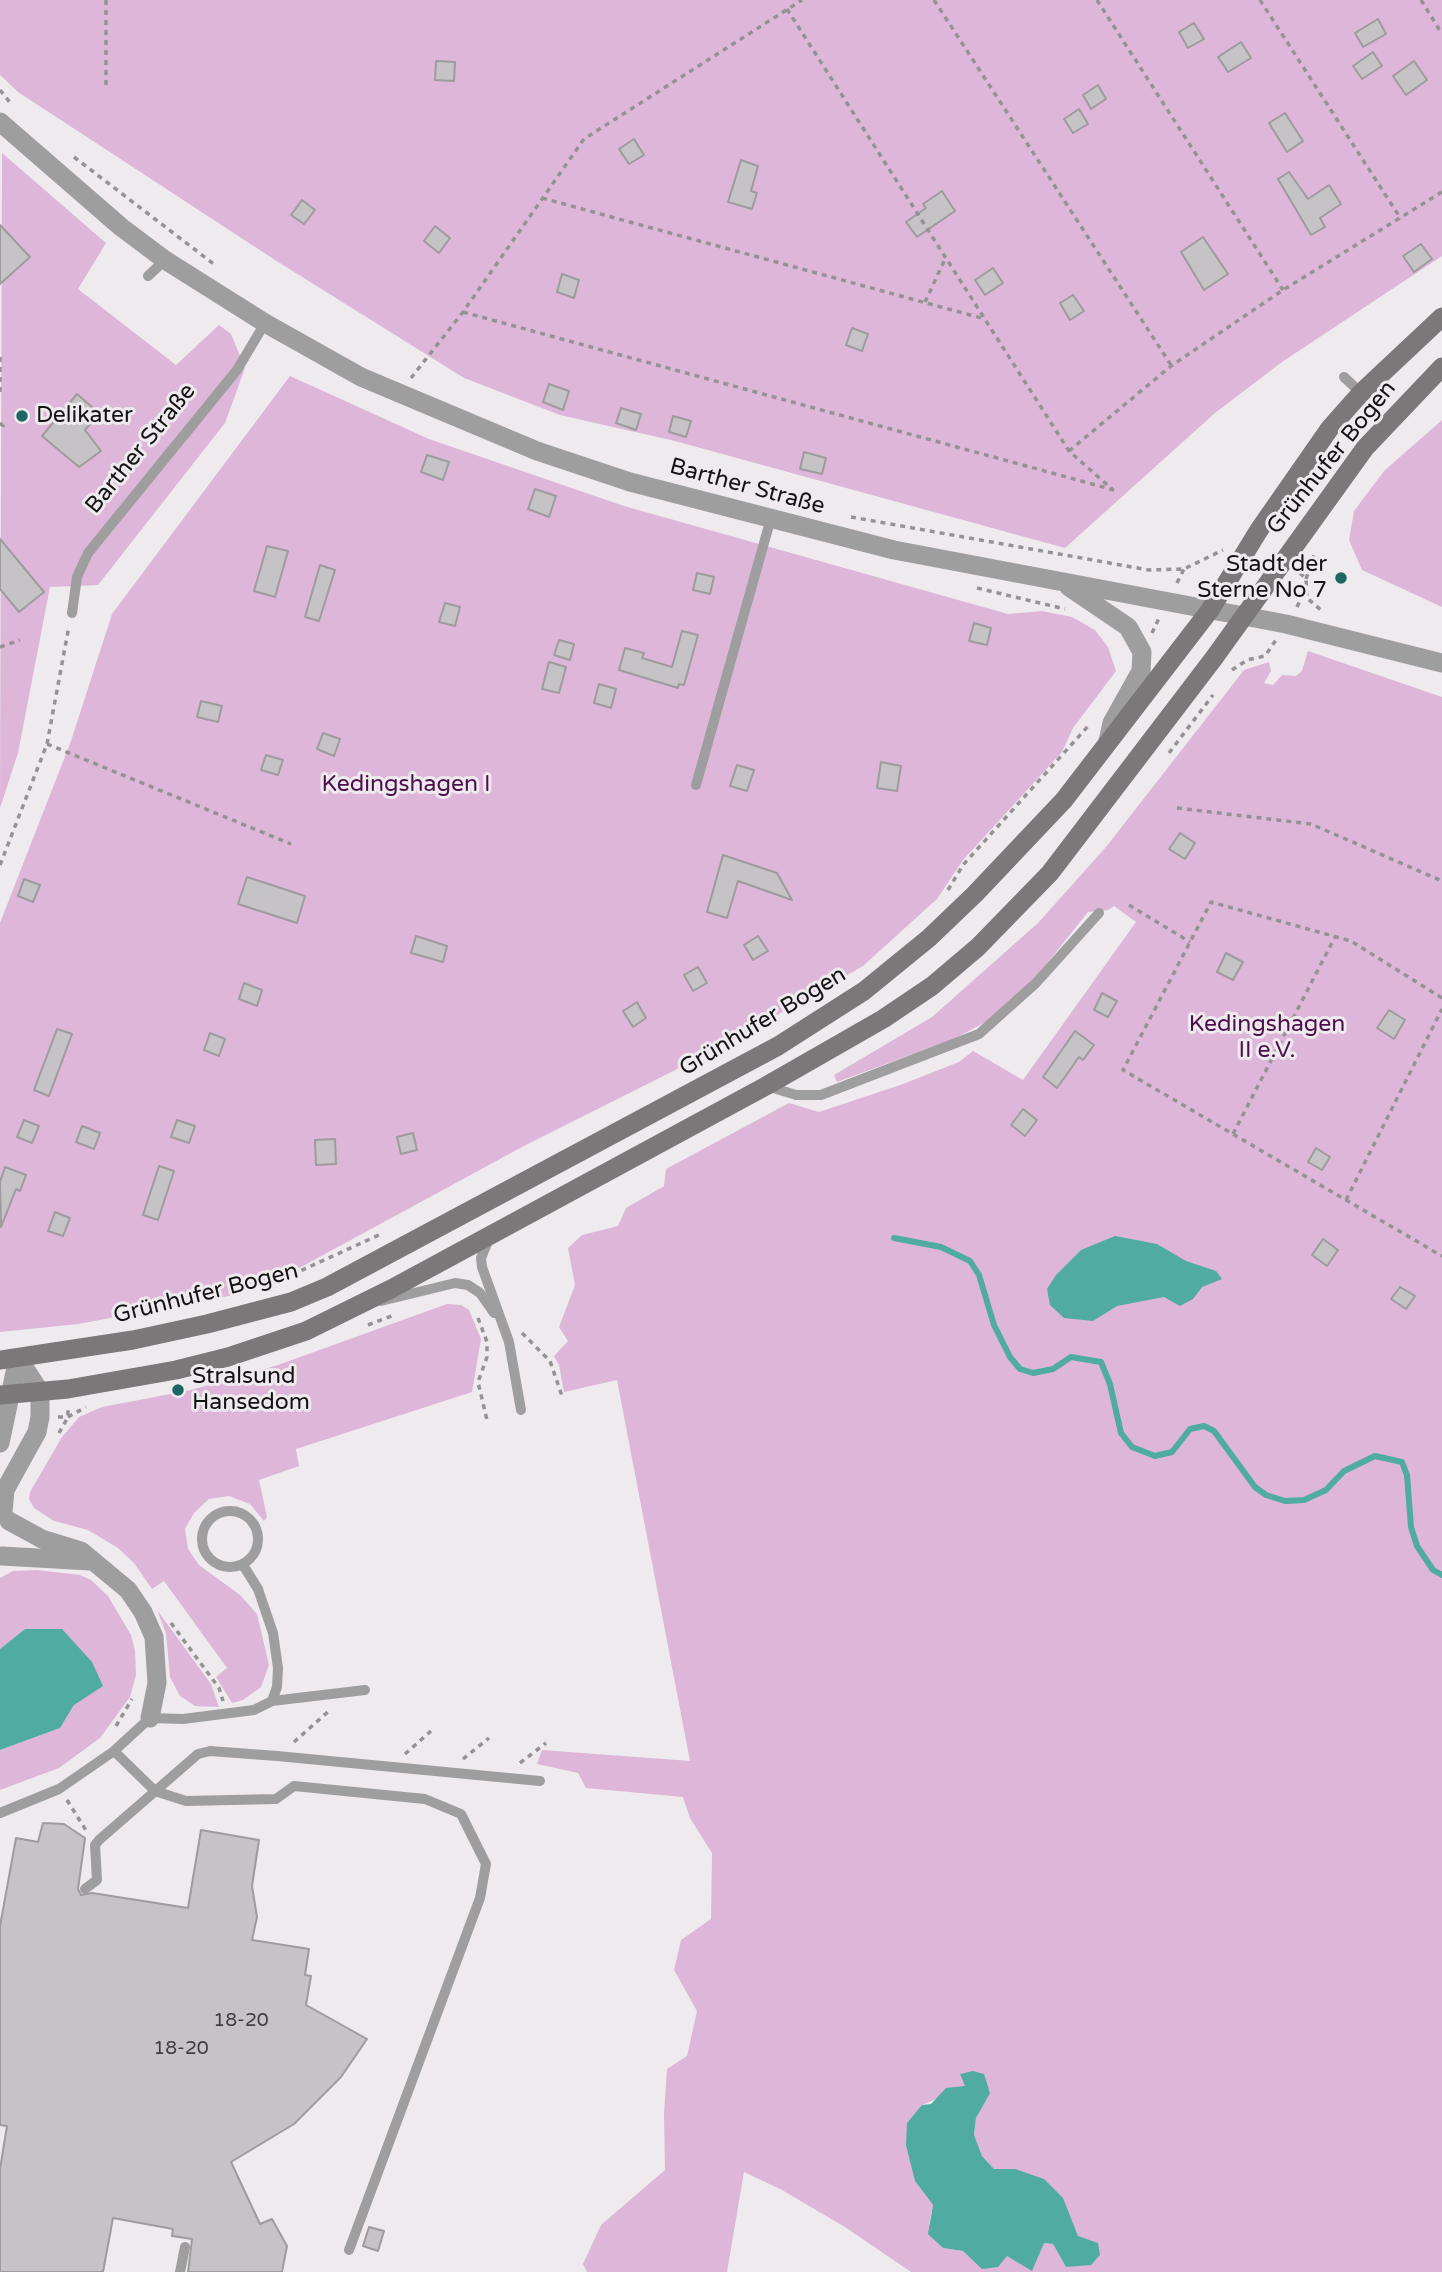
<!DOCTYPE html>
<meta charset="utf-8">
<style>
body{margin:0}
canvas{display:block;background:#eeeaee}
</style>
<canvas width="1442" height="2272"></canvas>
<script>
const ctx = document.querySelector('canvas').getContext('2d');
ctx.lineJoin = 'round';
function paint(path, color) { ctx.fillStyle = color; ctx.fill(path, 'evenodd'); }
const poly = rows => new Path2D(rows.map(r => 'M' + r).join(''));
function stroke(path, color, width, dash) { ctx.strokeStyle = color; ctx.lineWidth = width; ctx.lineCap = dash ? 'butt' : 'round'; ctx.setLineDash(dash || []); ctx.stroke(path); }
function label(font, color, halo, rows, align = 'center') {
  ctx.font = font + ' "Varela Round",sans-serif'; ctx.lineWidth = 6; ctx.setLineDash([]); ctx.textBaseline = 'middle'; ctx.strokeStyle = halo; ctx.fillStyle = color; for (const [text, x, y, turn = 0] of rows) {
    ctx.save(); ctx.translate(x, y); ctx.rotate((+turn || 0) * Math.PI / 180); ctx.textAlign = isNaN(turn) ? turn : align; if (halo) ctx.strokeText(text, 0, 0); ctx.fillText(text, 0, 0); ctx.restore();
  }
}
paint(poly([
 [0,0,1442,0,1442,256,1282,362,1215,413,1065,548,675,441,560,415,464,378,275,260,18,92,0,75],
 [2,153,106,243,78,289,176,365,219,325,231,334,245,368,225,423,98,585,50,587,18,753,0,808],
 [290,376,429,439,624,506,1008,614,1042,611,1072,617,1095,630,1108,647,1116,671,1073,728,1062,752,963,860,937,899,863,966,723,1046,522,1147,290,1273,229,1296,78,1324,0,1332,0,923,71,741,112,614],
 [1442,420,1442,607,1362,570,1349,540,1354,511,1384,471],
 [1308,651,1442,697,1442,2272,911,2272,845,2227,782,2190,744,2172,727,2272,587,2272,583,2264,601,2225,665,2170,664,2114,667,2069,687,2056,697,2011,674,1970,681,1940,711,1919,712,1853,690,1818,683,1797,586,1788,578,1773,537,1764,542,1750,690,1761,617,1380,564,1392,559,1365,554,1356,568,1341,559,1327,575,1285,568,1248,582,1235,618,1226,626,1208,664,1186,666,1169,789,1103,819,1112,903,1084,959,1062,973,1051,1023,1080,1136,922,1114,906,1108,910,1088,912,1033,981,989,1020,956,1038,837,1082,834,1075,932,1017,1038,923,1106,847,1244,670,1269,662,1271,671,1264,683,1273,685,1282,675,1296,676,1302,671],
 [961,2074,989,2093,976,2118,974,2136,982,2156,994,2169,1015,2169,1072,2224,1078,2236,1100,2255,1091,2264,1066,2267,1053,2244,1043,2243,1007,2256,976,2262,963,2251,943,2248,929,2224,933,2205,915,2181,922,2105,966,2086],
 [447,1304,461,1305,469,1310,481,1339,472,1392,296,1449,299,1466,259,1480,267,1517,264,1521,250,1504,229,1496,209,1499,194,1513,185,1529,188,1549,199,1565,240,1595,257,1614,269,1665,261,1687,243,1700,232,1703,216,1677,227,1668,164,1581,152,1589,134,1563,118,1548,88,1530,54,1521,34,1508,29,1499,30,1492,62,1437,79,1417,102,1407,191,1390,278,1365],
 [37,1570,80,1575,91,1580,108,1596,131,1635,135,1651,136,1675,130,1697,100,1738,59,1768,0,1790,0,1750,60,1728,74,1705,25,1629,0,1649,0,1578,13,1571],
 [157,1610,211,1684,219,1707,195,1706,180,1696,170,1677,166,1633]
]), '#deb6da');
paint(poly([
 [1115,1236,1157,1244,1186,1261,1216,1271,1222,1279,1202,1287,1193,1299,1180,1306,1164,1297,1117,1306,1093,1321,1064,1318,1050,1305,1047,1289,1056,1275,1081,1250],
 [25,1629,62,1629,92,1662,103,1686,74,1705,60,1728,0,1750,0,1649],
 [973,2071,984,2074,990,2093,976,2118,974,2135,982,2156,994,2169,1015,2169,1044,2179,1063,2198,1078,2236,1098,2243,1100,2255,1091,2265,1066,2267,1053,2244,1044,2243,1032,2271,1007,2256,998,2267,982,2269,963,2251,943,2248,928,2234,933,2205,915,2181,906,2145,907,2123,922,2105,931,2104,946,2088,965,2086,960,2074]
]), '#4faba3');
stroke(poly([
 [894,1238,941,1247,970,1261,979,1275,994,1325,1010,1357,1020,1369,1033,1373,1053,1369,1071,1357,1101,1362,1110,1384,1121,1433,1132,1447,1155,1456,1172,1452,1190,1429,1204,1426,1214,1431,1255,1487,1266,1495,1285,1501,1304,1500,1326,1490,1344,1471,1375,1456,1402,1462,1407,1475,1411,1527,1417,1546,1433,1570,1442,1575]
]), '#4faba3', 6);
const building = poly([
 [1378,19,1386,34,1363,47,1355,33,1378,19],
 [1194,23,1204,39,1188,48,1179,32,1194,23],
 [1241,42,1251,58,1228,72,1218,57,1241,42],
 [1373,52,1382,66,1362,79,1353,66,1373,52],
 [436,61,455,62,454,81,435,80,436,61],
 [1414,61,1427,80,1406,95,1393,76,1414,61],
 [1098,85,1106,99,1091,109,1083,95,1098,85],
 [1079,109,1088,124,1073,133,1064,119,1079,109],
 [1285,113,1303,141,1287,152,1269,123,1285,113],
 [634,139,644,155,629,164,619,149,634,139],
 [741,160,758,166,751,191,757,193,752,209,728,202,741,160],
 [1289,172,1308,199,1329,185,1341,204,1320,218,1325,227,1311,235,1278,179,1289,172],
 [942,191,955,211,917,237,906,222,926,208,923,204,942,191],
 [302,200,315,210,304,224,291,215,302,200],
 [0,225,30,257,0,284,0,225],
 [435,226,450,238,439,253,424,241,435,226],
 [1203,237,1228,274,1204,290,1181,252,1203,237],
 [1421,244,1432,259,1414,272,1403,256,1421,244],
 [993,268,1003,283,985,295,975,280,993,268],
 [562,274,579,280,574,298,557,292,562,274],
 [1073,295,1084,311,1070,320,1060,303,1073,295],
 [852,328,868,334,862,351,846,345,852,328],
 [549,384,569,391,563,410,543,402,549,384],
 [77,394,99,413,85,430,101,451,79,467,42,436,77,394],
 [621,408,641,414,636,430,616,423,621,408],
 [673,416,691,421,686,437,669,432,673,416],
 [804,452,826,458,822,474,800,469,804,452],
 [427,455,449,462,443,480,421,472,427,455],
 [535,489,556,496,549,517,528,509,535,489],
 [0,539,44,592,19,612,0,589,0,539],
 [267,546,288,551,275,597,254,591,267,546],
 [320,565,335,570,319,621,305,617,320,565],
 [697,573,714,577,710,594,693,590,697,573],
 [445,603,460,607,455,626,439,622,445,603],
 [974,623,991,628,987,645,969,641,974,623],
 [682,631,698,635,684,685,679,684,678,688,619,670,625,648,644,653,642,658,672,667,682,631],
 [559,640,574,644,570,660,554,655,559,640],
 [549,662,566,667,559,693,542,689,549,662],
 [599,684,616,689,611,708,594,703,599,684],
 [201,701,222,706,218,722,197,717,201,701],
 [323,733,340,739,334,756,317,749,323,733],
 [266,755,283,760,278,775,261,770,266,755],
 [881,762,901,766,897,791,877,788,881,762],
 [737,765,754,770,747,791,730,786,737,765],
 [1180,833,1195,843,1185,859,1169,849,1180,833],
 [723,855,777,873,792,900,738,881,727,918,707,912,723,855],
 [247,877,305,896,297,923,238,904,247,877],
 [24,879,40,885,33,902,18,896,24,879],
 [416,936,447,946,443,962,411,953,416,936],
 [758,936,768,951,753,960,744,945,758,936],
 [1226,953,1243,962,1233,980,1217,972,1226,953],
 [698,967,707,983,693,991,684,975,698,967],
 [244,983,262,990,257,1006,239,999,244,983],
 [1102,993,1117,1001,1108,1017,1094,1010,1102,993],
 [637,1002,646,1018,633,1027,623,1011,637,1002],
 [1389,1010,1405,1020,1394,1039,1377,1028,1389,1010],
 [57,1029,72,1034,49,1096,34,1090,57,1029],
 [1075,1031,1094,1045,1083,1060,1079,1057,1057,1088,1043,1077,1075,1031],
 [210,1033,225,1039,219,1056,204,1050,210,1033],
 [1023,1109,1037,1120,1025,1136,1011,1125,1023,1109],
 [24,1120,39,1126,32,1143,17,1137,24,1120],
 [177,1120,195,1126,189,1143,171,1137,177,1120],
 [82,1126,100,1133,94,1149,76,1142,82,1126],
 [413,1133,417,1150,401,1154,397,1137,413,1133],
 [335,1139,336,1164,316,1165,315,1140,335,1139],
 [1316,1148,1330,1157,1322,1170,1308,1162,1316,1148],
 [159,1166,174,1171,158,1220,143,1215,159,1166],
 [5,1167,26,1175,20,1191,16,1189,1,1227,0,1182,5,1167],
 [55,1212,70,1218,63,1236,48,1231,55,1212],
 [1323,1239,1338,1250,1327,1266,1312,1255,1323,1239],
 [1400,1287,1415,1296,1406,1309,1391,1299,1400,1287],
 [43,1823,64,1824,85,1838,78,1889,81,1895,92,1893,188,1908,201,1830,259,1840,252,1886,257,1917,252,1940,309,1949,305,1975,311,1976,306,2005,367,2039,341,2077,294,2124,231,2162,260,2224,272,2219,287,2246,282,2272,188,2272,192,2239,172,2236,173,2229,113,2218,103,2272,0,2272,0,2169,7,2126,0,2125,0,1926,16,1838,38,1842,43,1823],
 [369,2227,384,2231,378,2251,363,2246,369,2227]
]);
paint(building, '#c6c3c6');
stroke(building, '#9e9b9e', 2);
stroke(poly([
 [106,0,106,85],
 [934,0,1171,365],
 [1097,0,1283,290],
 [1260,0,1401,219],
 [1421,0,1442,34],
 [787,9,1069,451,1112,489],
 [0,90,12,105],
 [74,157,215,265],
 [542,198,985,319],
 [925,302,946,257],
 [463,312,1114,490],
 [0,357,0,395],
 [411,378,463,312,584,139,802,0],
 [0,423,3,426,0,429],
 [1069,451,1171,366,1283,290,1442,192],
 [851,517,1149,570,1184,569,1223,550],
 [1300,573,1306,579,1307,598,1322,611],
 [1306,579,1314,555],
 [1177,583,1184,569],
 [977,588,1065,609],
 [1297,607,1304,592],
 [1152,633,1159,618],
 [0,647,20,640],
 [1232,670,1247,660,1265,656,1276,640],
 [47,744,291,844],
 [1169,753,1213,695],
 [1177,808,1311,824,1442,881],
 [0,865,47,744,69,626],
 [948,890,963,865,1090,724],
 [1129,905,1190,942],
 [1442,998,1351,941,1211,902,1123,1070,1442,1256],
 [1233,1134,1335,937],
 [1346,1200,1442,1009],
 [265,1287,379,1235],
 [478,1318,487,1342,487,1357,478,1382,487,1420],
 [368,1325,394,1315],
 [522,1333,550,1361,563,1399],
 [58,1417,68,1417,86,1407],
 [59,1433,68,1417,68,1408],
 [171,1623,219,1688,223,1701],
 [116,1726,132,1699],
 [294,1742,330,1710],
 [405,1754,431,1731],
 [463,1759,489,1738],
 [520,1763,546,1743],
 [67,1800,87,1832]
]), '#959295', 3.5, [5, 5]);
stroke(poly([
 [148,276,165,260],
 [1344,377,1361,393],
 [72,613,77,577,88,553,237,370,265,323],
 [696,785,771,518],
 [767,1086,796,1095,821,1095,979,1034,1036,983,1099,913],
 [488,1241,481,1258,482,1267,509,1342,521,1410],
 [381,1301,455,1283,468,1285,480,1293,494,1313],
 '202 1539a28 28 0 1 1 56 0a28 28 0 1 1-56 0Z',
 [272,1701,365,1690],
 [114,1751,155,1791,186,1801,276,1799,294,1786,425,1799,461,1814,486,1864,480,1898,349,2250],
 [0,1813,59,1789,114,1751,150,1718,183,1719,254,1710,272,1701,277,1687,278,1668,273,1633,258,1589,243,1565],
 [85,1889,97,1880,95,1845,99,1840,198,1754,210,1751,277,1756,540,1781],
 [180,2272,185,2247]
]), '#9f9e9f', 10);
stroke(poly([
 [0,1443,18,1358],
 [3,1512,5,1490,37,1432,40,1417,40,1392,18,1358],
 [9,1521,42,1539,81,1551,128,1590,143,1612,154,1637,157,1683,150,1718],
 [2,1556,90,1561]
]), '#9f9e9f', 19);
stroke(poly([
 [0,122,121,227,165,260,265,323,361,377,537,451,630,482,894,550,1286,624,1442,663],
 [1069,587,1128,627,1142,652,1141,671,1112,723,1108,741]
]), '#9f9e9f', 19);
stroke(poly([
 [0,1360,133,1340,207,1324,291,1302,327,1287,778,1046,864,991,929,938,975,894,1064,800,1210,610,1259,530,1330,428,1361,393,1442,317],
 [0,1395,68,1389,176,1370,228,1357,306,1331,391,1289,766,1086,883,1019,932,986,978,947,1050,873,1214,658,1365,448,1442,367]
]), '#7b787a', 19);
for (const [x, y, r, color] of [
 [22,416,7,"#1c6761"],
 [1341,578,7,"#1c6761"],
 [178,1390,7,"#1c6761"]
]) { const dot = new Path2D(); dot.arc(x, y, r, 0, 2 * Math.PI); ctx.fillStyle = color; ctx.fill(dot); stroke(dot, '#eeeaee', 2.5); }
label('19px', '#403f40', null, [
 ["18-20",241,2021],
 ["18-20",181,2049]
]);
label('23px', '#141314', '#eeeaee', [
 ["Delikater",36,416],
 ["Stadt der",1327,565,"right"],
 ["Sterne No 7",1327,591,"right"],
 ["Stralsund",192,1377],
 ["Hansedom",192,1403]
], 'left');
label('23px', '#141314', '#eeeaee', [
 ["Barther Straße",141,449,-51],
 ["Grünhufer Bogen",1332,458,-51],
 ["Barther Straße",747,487,15],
 ["Grünhufer Bogen",763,1022,-31],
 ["Grünhufer Bogen",206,1294,-14]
]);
label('23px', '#4c0f4b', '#eeeaee', [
 ["Kedingshagen I",406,785],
 ["Kedingshagen",1267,1025],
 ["II e.V.",1267,1051]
]);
</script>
